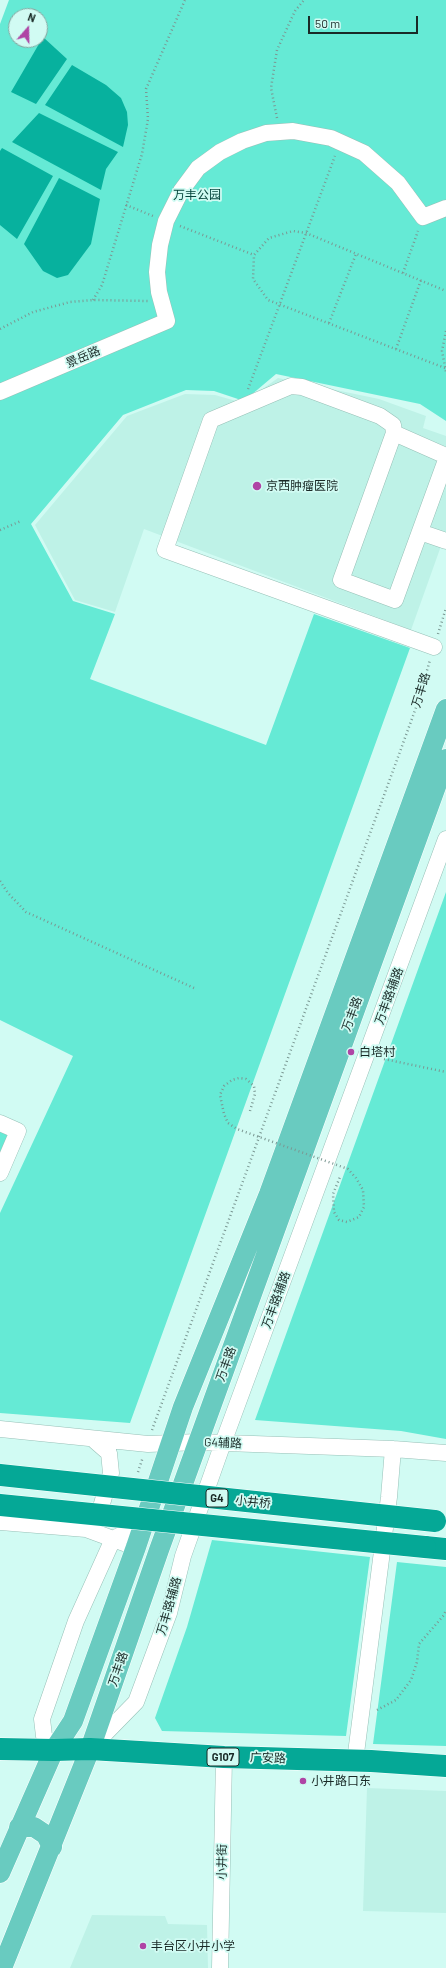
<!DOCTYPE html>
<meta charset="utf-8">
<style>
body{margin:0}
#map{position:relative;width:446px;height:1968px;overflow:hidden;background:#d1fbf3;font-family:Barlow,sans-serif}
canvas{display:block}
.north{position:absolute;left:8px;top:8px;width:40px;height:40px;box-sizing:border-box;background:#d1fbf3;border:1px solid #88a7a1;border-radius:50%;rotate:20deg;font-size:11px;font-weight:700;line-height:16px;text-align:center;color:#1a2a27}
.north::after{content:'';display:block;margin:auto;width:14px;height:18px;background:#af44a5;clip-path:polygon(50% 0,100% 100%,50% 72%,0 100%)}
.scale{position:absolute;left:308px;top:16px;width:110px;height:18px;box-sizing:border-box;border:2px solid #1a2a27;border-top:0;padding-left:5px;font-size:12px;line-height:14px;white-space:nowrap;color:#1a2a27;-webkit-text-stroke:3px #d1fbf3;paint-order:stroke}
</style>
<div id="map">
<canvas width="446" height="1968"></canvas>
<div class="north">N</div>
<div class="scale">50 m</div>
</div>
<script>
const ctx = document.querySelector('canvas').getContext('2d');
ctx.lineJoin = 'round';
function paint(path, color) { ctx.fillStyle = color; ctx.fill(path, 'evenodd'); }
const poly = rows => new Path2D(rows.map(r => 'M' + r).join(''));
function stroke(path, color, width, dash) { ctx.strokeStyle = color; ctx.lineWidth = width; ctx.lineCap = dash ? 'butt' : 'round'; ctx.setLineDash(dash || []); ctx.stroke(path); }
function label(font, color, halo, rows, align = 'center') {
  ctx.font = font + ' Barlow,"Noto Sans SC",sans-serif'; ctx.lineWidth = 3.5; ctx.setLineDash([]); ctx.textBaseline = 'middle'; ctx.strokeStyle = halo; ctx.fillStyle = color; for (const [text, x, y, turn = 0] of rows) {
    ctx.save(); ctx.translate(x, y); ctx.rotate((+turn || 0) * Math.PI / 180); ctx.textAlign = isNaN(turn) ? turn : align; if (halo) ctx.strokeText(text, 0, 0); ctx.fillText(text, 0, 0); ctx.restore();
  }
}
paint(poly([
 [278,378,379,399,426,416,423,428,446,436,446,532,411,630,144,529,115,612,75,600,35,525,127,416,185,394,215,395,243,403],
 [367,1788,446,1791,446,1913,363,1911],
 [92,1915,165,1916,168,1924,207,1925,208,1968,70,1968]
]), '#bef2e7');
paint(poly([
 [9,0,446,0,446,421,420,404,276,374,244,401,214,391,186,390,123,415,31,524,73,601,115,614,90,679,266,745,314,614,410,648,130,1423,0,1413,0,1213,73,1056,0,1020,0,24],
 [16,16,40,16,40,40,16,40],
 [446,892,446,1439,401,1431,255,1420],
 [0,1131,8,1135,0,1153],
 [212,1540,370,1557,346,1736,162,1731,155,1718,187,1627],
 [397,1562,446,1567,446,1746,373,1744]
]), '#65ead5');
paint(poly([
 [43,37,67,59,36,104,11,92],
 [72,65,106,85,121,98,127,112,128,125,123,147,45,105],
 [39,113,118,152,106,169,101,190,12,142],
 [2,148,53,176,17,239,0,225,0,151],
 [59,178,100,199,91,244,68,275,57,278,43,271,24,244]
]), '#07b19e');
const minor = poly([
 [0,392,167,321,159,292,157,272,160,245,166,221,181,191,198,168,220,152,242,141,266,133,293,131,331,138,364,153,398,183,423,217,446,208],
 [394,433,446,456],
 [420,532,446,541],
 [434,647,165,550,211,420,291,386,302,387,380,416,393,425,394,433,341,580,395,600,446,460],
 [0,1123,18,1131,0,1173],
 [0,1429,148,1444,198,1442,393,1449,446,1453],
 [91,1521,101,1507,111,1473,109,1453,93,1439],
 [0,1522,86,1529,124,1543],
 [91,1748,136,1702,169,1613,183,1556,223,1443,446,839],
 [54,1750,44,1736,42,1719,76,1621,113,1539,143,1524],
 [355,1761,389,1497,393,1449],
 [220,1968,224,1757]
]);
const major = poly([
 [19,1827,34,1827,46,1835,52,1847],
 [0,1873,54,1750,73,1721,136,1547,183,1407,269,1194,446,709],
 [2,1968,90,1749,159,1550,446,759]
]);
const highway = poly([
 [425,1547,446,1549],
 [0,1749,54,1750,90,1749,224,1757,371,1761,446,1766]
]);
stroke(minor, '#97c0b7', 17);
stroke(major, '#fff', 21);
stroke(highway, '#fff', 23);
stroke(poly([
 [277,118,271,88,277,50,295,11,304,0],
 [126,205,153,216],
 [180,226,254,255],
 [403,273,418,231],
 [93,300,102,285,142,154,148,119,146,89,185,0],
 [329,323,356,254],
 [0,329,33,312,70,302,93,300,148,301],
 [446,331,442,351,446,372],
 [396,349,421,280],
 [445,368,268,300,253,279,254,255,269,238,293,231,306,233,446,291],
 [248,389,335,156],
 [0,530,21,521],
 [438,634,446,608],
 [0,881,8,893,26,912,194,988],
 [384,1059,446,1072],
 [152,1430,417,705,430,660],
 [138,1472,143,1457],
 [377,1710,396,1700,411,1680,417,1662,419,1644,444,1615,446,1610]
]), '#7b9893', 2.5, [1, 3]);
stroke(minor, '#fff', 16);
stroke(major, '#69cbc0', 20);
stroke(highway, '#05a896', 22);
const highwayBridge = poly([
 [0,1475,435,1521],
 [0,1505,425,1547]
]);
stroke(highwayBridge, '#fff', 23, []);
stroke(poly([
 [250,1111,255,1094,254,1086,246,1079,239,1078,232,1080,224,1086,220,1095,224,1114,228,1123,237,1129,348,1169,356,1178,363,1190,364,1207,359,1217,347,1222,339,1220,334,1212,333,1194,340,1177]
]), '#7b9893', 2.5, [1, 3]);
stroke(highwayBridge, '#05a896', 22);
for (const [x, y, r, color] of [
 [257,486,5,"#af44a5"],
 [351,1052,4,"#af44a5"],
 [303,1781,4,"#af44a5"],
 [143,1946,4,"#af44a5"]
]) { const dot = new Path2D(); dot.arc(x, y, r, 0, 2 * Math.PI); ctx.fillStyle = color; ctx.fill(dot); stroke(dot, '#d1fbf3', 1.5); }
for (const [x, y, w] of [
 [217,1498,22],
 [223,1757,32]
]) { const box = new Path2D(); box.roundRect(x - w / 2, y - 9, w, 18, 3); ctx.fillStyle = '#d1fbf3'; ctx.fill(box); stroke(box, '#1a2a27', 1); }
label('bold 11px', '#1a2a27', null, [
 ["G4",217,1498],
 ["G107",223,1757]
]);
label('12px', '#06463d', '#d1fbf3', [
 ["万丰公园",197,195]
]);
label('12px', '#1a2a27', '#d1fbf3', [
 ["景岳路",83,357,-23],
 ["万丰路",421,690,-73],
 ["万丰路辅路",389,996,-70],
 ["万丰路",352,1014,-70],
 ["万丰路辅路",276,1300,-70],
 ["万丰路",226,1364,-70],
 ["G4辅路",223,1443,2],
 ["小井桥",253,1502,6],
 ["万丰路辅路",169,1606,-74],
 ["万丰路",118,1669,-71],
 ["广安路",268,1758,2],
 ["小井街",222,1862,-89]
]);
label('12px', '#1a2a27', '#d1fbf3', [
 ["京西肿瘤医院",266,486],
 ["白塔村",359,1052],
 ["小井路口东",311,1781],
 ["丰台区小井小学",151,1946]
], 'left');
</script>
